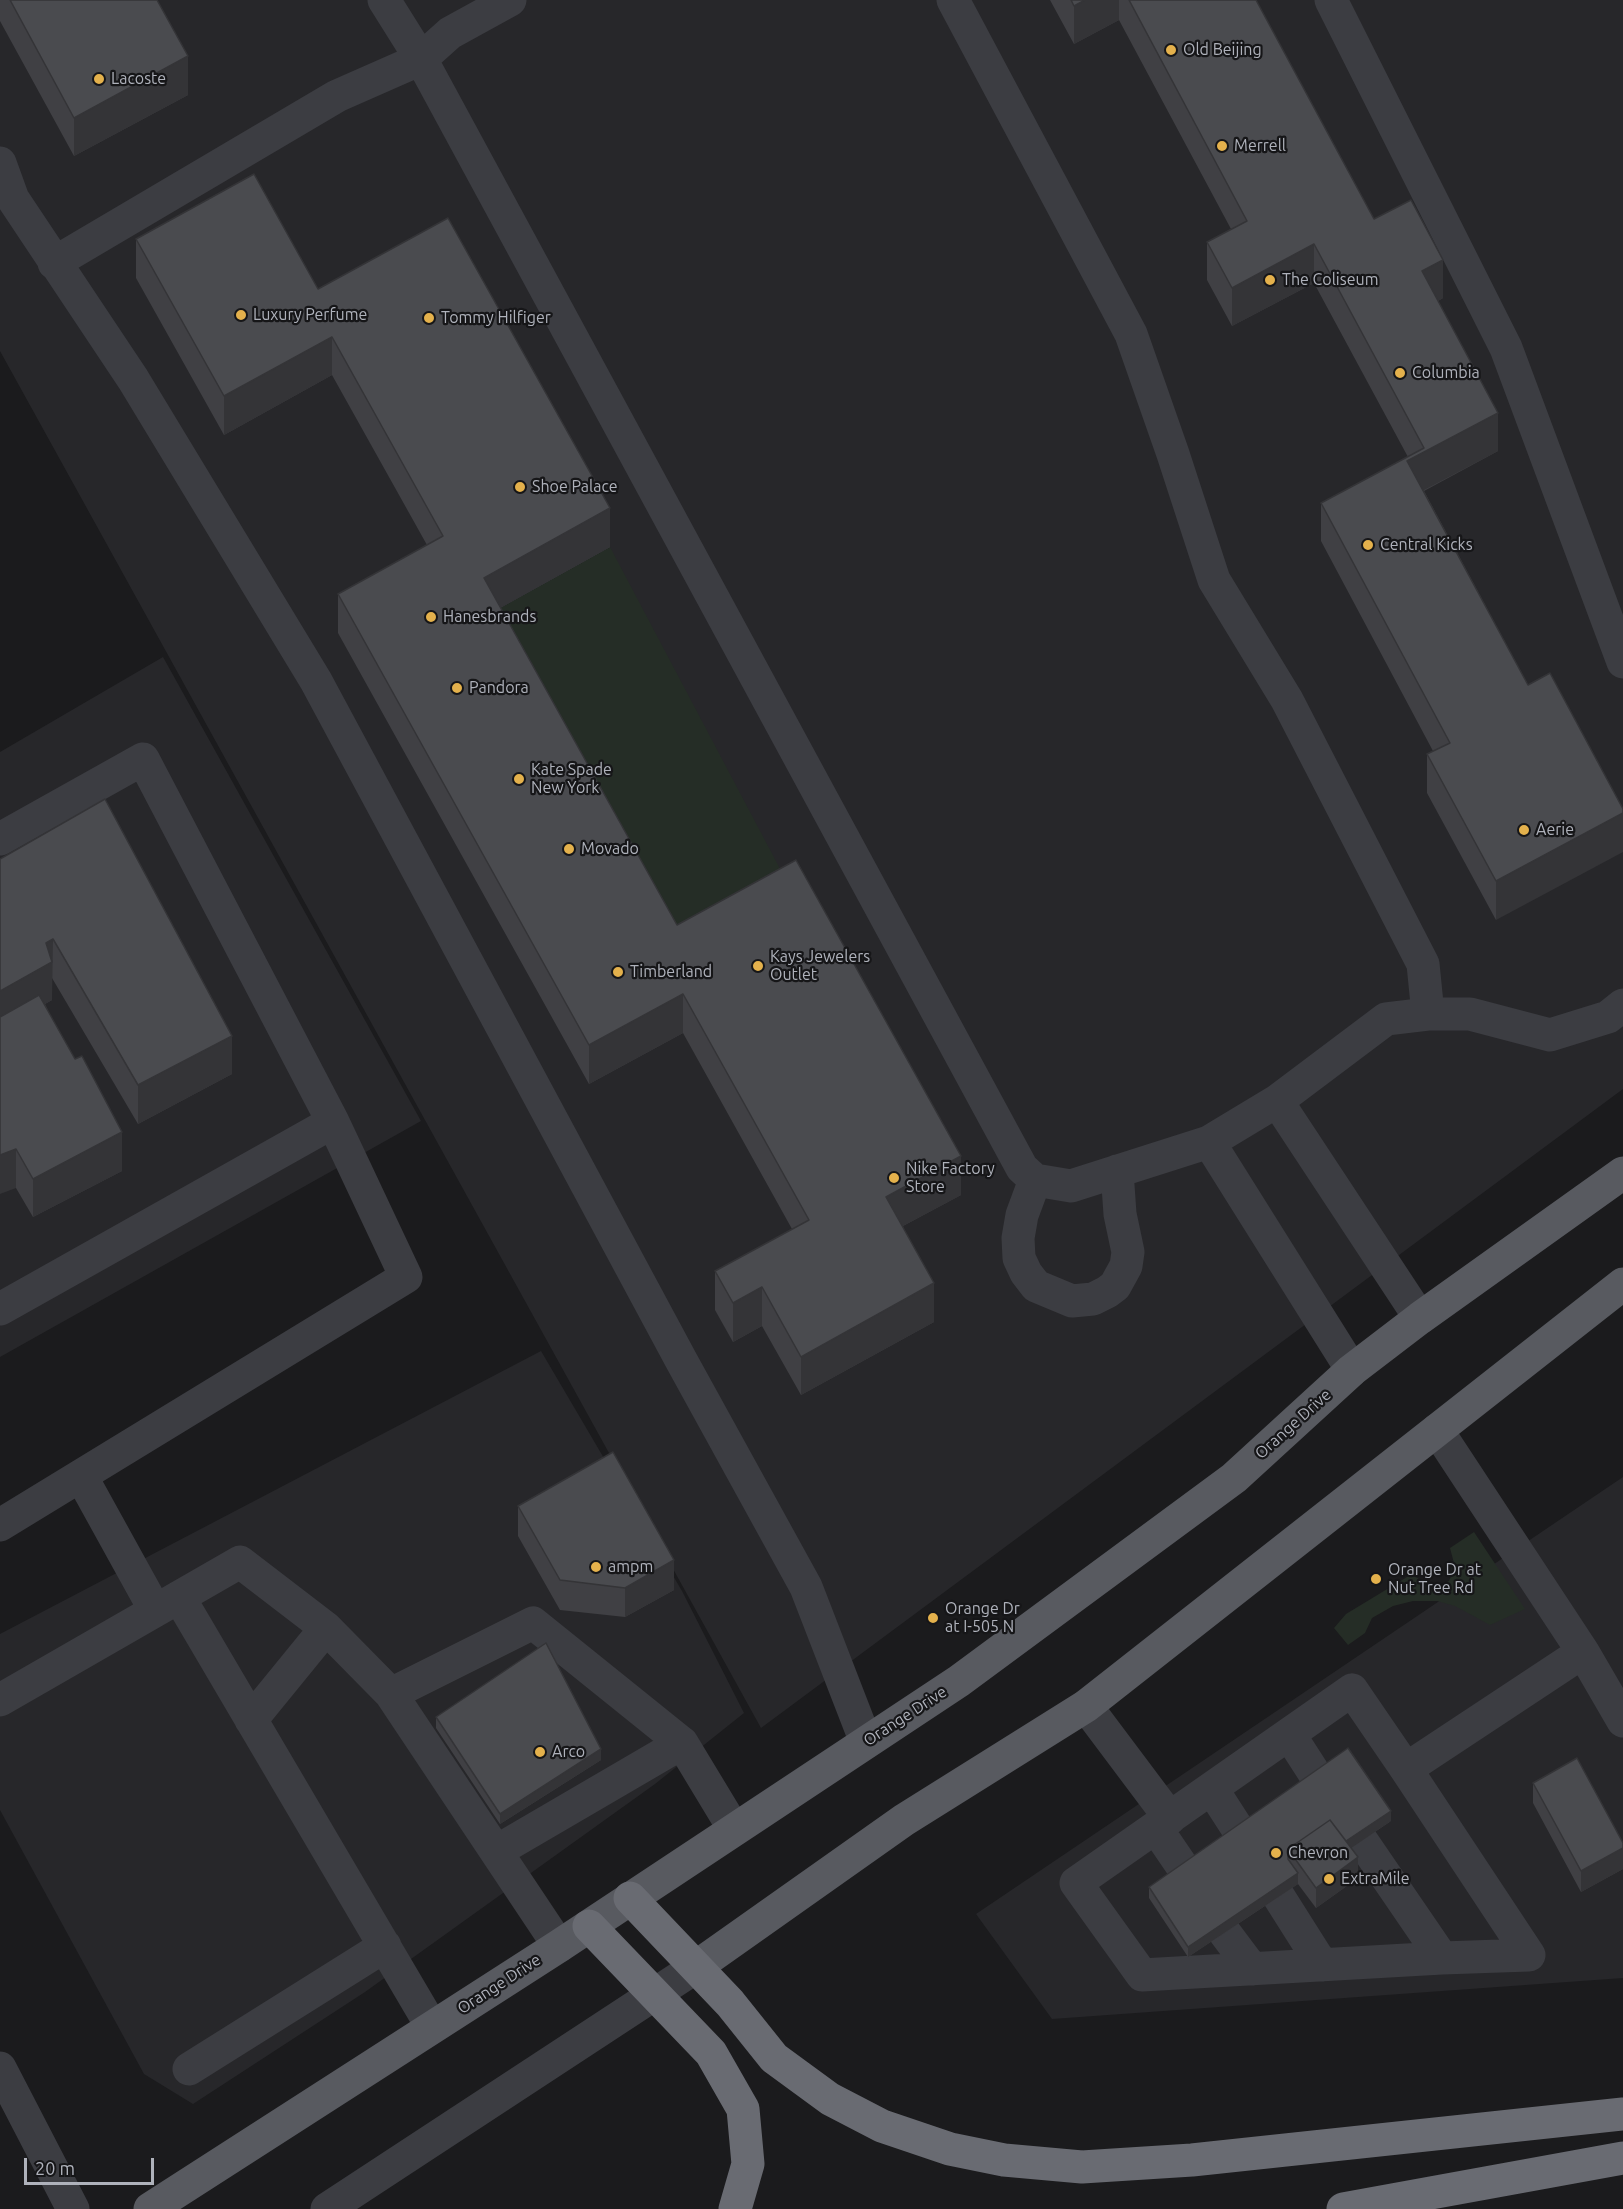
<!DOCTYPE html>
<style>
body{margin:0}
#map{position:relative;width:1623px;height:2209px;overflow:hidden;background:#1b1b1d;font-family:Ubuntu,sans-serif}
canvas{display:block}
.scale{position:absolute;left:24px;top:2158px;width:130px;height:27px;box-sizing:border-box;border:3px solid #afb2bb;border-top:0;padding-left:8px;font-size:18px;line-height:21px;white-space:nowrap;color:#afb2bb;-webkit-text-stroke:4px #161618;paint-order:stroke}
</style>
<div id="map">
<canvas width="1623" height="2209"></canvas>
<div class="scale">20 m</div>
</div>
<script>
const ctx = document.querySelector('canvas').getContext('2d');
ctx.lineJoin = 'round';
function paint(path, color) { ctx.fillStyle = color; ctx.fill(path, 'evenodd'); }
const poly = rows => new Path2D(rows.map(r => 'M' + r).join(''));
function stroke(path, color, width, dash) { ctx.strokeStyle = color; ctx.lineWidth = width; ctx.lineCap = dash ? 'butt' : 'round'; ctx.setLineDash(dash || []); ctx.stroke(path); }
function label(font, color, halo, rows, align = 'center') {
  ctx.font = font + ' Ubuntu,sans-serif'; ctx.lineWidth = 4.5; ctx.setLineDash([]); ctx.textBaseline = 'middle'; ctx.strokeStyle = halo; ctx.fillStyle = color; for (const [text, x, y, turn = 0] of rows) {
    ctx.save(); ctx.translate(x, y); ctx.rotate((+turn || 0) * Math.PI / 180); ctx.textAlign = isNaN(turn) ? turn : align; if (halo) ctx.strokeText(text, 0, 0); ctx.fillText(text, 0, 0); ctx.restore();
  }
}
paint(poly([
 [0,0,1623,0,1623,1089,761,1728,0,351],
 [163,657,421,1121,0,1357,0,752],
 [541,1351,682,1591,744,1713,655,1784,365,1992,193,2104,144,2074,0,1810,0,1634],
 [1623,1477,1623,1978,1052,2019,976,1914]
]), '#27272a');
paint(poly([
 [610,547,796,899,677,963,484,617],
 [1474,1532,1525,1609,1490,1625,1455,1606,1437,1601,1413,1601,1393,1606,1372,1618,1365,1633,1348,1645,1334,1628,1346,1614,1412,1574,1423,1582,1438,1586,1449,1581,1455,1567,1450,1548]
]), '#252d26');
stroke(poly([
 [384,0,421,59,1022,1168,1035,1180,1071,1186,1209,1142,1277,1101,1386,1019,1428,1014,1470,1014,1550,1035,1608,1017,1623,1005],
 [953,0,1131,334,1173,454,1214,580,1287,700,1423,964,1428,1014],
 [1331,0,1506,348,1623,662],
 [0,163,13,199,133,379,316,681,681,1360,806,1587,866,1742],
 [54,263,337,96,421,59,450,33,510,0],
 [0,839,143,759,333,1122,0,1309],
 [1277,1101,1420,1318],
 [1209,1142,1352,1370],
 [1035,1180,1022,1215,1018,1238,1019,1258,1026,1273,1036,1286,1072,1301,1093,1299,1107,1292,1115,1286,1126,1266,1128,1252,1120,1214,1117,1171],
 [1437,1430,1583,1652,1623,1721],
 [81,1476,155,1610],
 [0,1525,406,1277,333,1122],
 [179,1597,432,2027],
 [1352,1690,1406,1769,1529,1955,1442,1958,1142,1975,1076,1883,1352,1690],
 [0,1700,240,1562,326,1628,391,1694],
 [1086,1706,1170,1818],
 [251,1720,326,1628],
 [1289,1734,1318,1779],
 [1406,1769,1583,1652],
 [1212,1789,1241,1834],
 [1156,1828,1186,1872],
 [1362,1841,1442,1958],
 [497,1851,682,1743],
 [1279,1897,1322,1965],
 [1225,1933,1252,1969],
 [559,1946,391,1694,533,1623,682,1743,734,1829],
 [0,2068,73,2209],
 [189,2069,385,1946],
 [327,2209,696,1967]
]), '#3c3d42', 33);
stroke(poly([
 [696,1967,904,1820,1086,1706,1623,1284],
 [150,2209,559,1946,959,1681,1234,1478,1352,1370,1420,1318,1623,1173]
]), '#585a60', 33);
stroke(poly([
 [630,1898,730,2003,774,2058,830,2099,882,2126,950,2149,1004,2160,1082,2167,1192,2160,1623,2114],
 [589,1926,711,2053,743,2109,748,2164,735,2209],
 [1343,2209,1623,2158]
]), '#696b72', 33);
paint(poly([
 [0,0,157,0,188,95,74,156,0,21],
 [1050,0,1256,0,1374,219,1443,298,1438,301,1498,451,1424,491,1528,685,1496,920,1427,793,1427,754,1433,751,1321,541,1321,503,1408,457,1314,283,1232,326,1207,280,1207,242,1231,229,1119,20,1074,44],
 [136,239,318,289,610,547,500,608,677,925,961,1195,903,1226,934,1322,801,1395,762,1326,733,1342,715,1310,715,1271,792,1229,683,1033,589,1084,338,633,338,594,427,545,332,375,224,435,136,278],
 [0,859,232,1074,138,1124,52,978,52,1000,45,1004,122,1171,33,1217,16,1188],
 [518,1506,674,1590,625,1617,560,1610,518,1536],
 [436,1717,601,1760,500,1824,436,1728],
 [1533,1783,1623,1843,1623,1869,1581,1892,1533,1803],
 [1391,1821,1351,1848,1358,1878,1316,1908,1298,1884,1188,1957,1149,1898,1149,1887]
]), '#404044');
paint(poly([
 [1085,0,1119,0,1119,20,1074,44,1074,6],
 [188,56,188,95,74,156,74,118],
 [1314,244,1314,283,1232,326,1232,288],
 [1443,260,1443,298,1422,310,1422,271],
 [332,337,332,375,224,435,224,396],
 [1498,413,1498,451,1407,499,1407,461],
 [610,508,610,547,484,617,484,578],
 [1623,813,1623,852,1496,920,1496,881],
 [53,939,52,1000,0,1029,0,991,46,943],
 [683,994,683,1033,589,1084,589,1045],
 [232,1036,232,1074,138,1124,138,1085],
 [122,1132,122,1171,33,1217,33,1179],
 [16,1149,16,1188,0,1194,0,1155],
 [961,1156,961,1195,886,1235,886,1197],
 [934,1283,934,1322,801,1395,801,1357],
 [762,1287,762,1326,733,1342,733,1303],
 [674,1560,674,1590,625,1617,625,1588],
 [601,1749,601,1760,500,1824,500,1814],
 [1391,1811,1391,1821,1341,1855,1341,1844],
 [1623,1848,1623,1869,1581,1892,1581,1871],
 [1358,1857,1358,1878,1316,1908,1316,1888],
 [1298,1873,1298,1884,1188,1957,1188,1947]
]), '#343437');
const building = poly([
 [10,0,157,0,188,56,74,118,10,0],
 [1071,0,1085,0,1074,6,1071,0],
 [1129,0,1256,0,1374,219,1411,200,1443,260,1422,271,1498,413,1407,461,1528,685,1550,673,1623,809,1623,813,1496,881,1427,754,1450,743,1321,503,1424,448,1314,244,1232,288,1207,242,1247,221,1129,0],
 [254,174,318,289,448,218,610,508,484,578,677,925,796,860,961,1156,886,1197,934,1283,801,1357,762,1287,733,1303,715,1271,809,1220,683,994,589,1045,338,594,443,536,332,337,224,396,136,239,254,174],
 [105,799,232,1036,138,1085,53,939,46,943,52,962,0,991,0,859,105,799],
 [39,995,75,1059,82,1056,122,1132,33,1179,16,1149,0,1155,0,1017,39,995],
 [613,1452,674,1560,625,1588,560,1580,518,1506,613,1452],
 [546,1643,601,1749,500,1814,436,1717,546,1643],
 [1348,1748,1391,1811,1346,1841,1330,1820,1288,1849,1288,1859,1298,1873,1188,1947,1149,1887,1348,1748],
 [1577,1758,1623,1843,1623,1848,1581,1871,1533,1783,1577,1758],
 [1330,1820,1358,1857,1316,1888,1288,1849,1330,1820]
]);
paint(building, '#4a4b4f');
stroke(building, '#343437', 1.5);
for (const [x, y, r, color] of [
 [1171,50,6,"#e4b14c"],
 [99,79,6,"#e4b14c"],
 [1222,146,6,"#e4b14c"],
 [1270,280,6,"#e4b14c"],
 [241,315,6,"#e4b14c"],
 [429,318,6,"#e4b14c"],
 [1400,373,6,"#e4b14c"],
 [520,487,6,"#e4b14c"],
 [1368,545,6,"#e4b14c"],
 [431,617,6,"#e4b14c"],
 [457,688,6,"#e4b14c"],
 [519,779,6,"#e4b14c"],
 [1524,830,6,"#e4b14c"],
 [569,849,6,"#e4b14c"],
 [758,966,6,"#e4b14c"],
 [618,972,6,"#e4b14c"],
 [894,1178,6,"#e4b14c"],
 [596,1567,6,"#e4b14c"],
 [1376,1579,6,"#e4b14c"],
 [933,1618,6,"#e4b14c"],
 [540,1752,6,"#e4b14c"],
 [1276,1853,6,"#e4b14c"],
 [1329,1879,6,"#e4b14c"]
]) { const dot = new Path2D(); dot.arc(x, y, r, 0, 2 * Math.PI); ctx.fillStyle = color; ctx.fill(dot); stroke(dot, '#161618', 2); }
label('16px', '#afb2bb', '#161618', [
 ["Old Beijing",1183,50],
 ["Lacoste",111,79],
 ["Merrell",1234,146],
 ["The Coliseum",1282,280],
 ["Luxury Perfume",253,315],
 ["Tommy Hilfiger",441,318],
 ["Columbia",1412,373],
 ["Shoe Palace",532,487],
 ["Central Kicks",1380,545],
 ["Hanesbrands",443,617],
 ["Pandora",469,688],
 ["Kate Spade",531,770],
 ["New York",531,788],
 ["Aerie",1536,830],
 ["Movado",581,849],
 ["Kays Jewelers",770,957],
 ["Outlet",770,975],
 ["Timberland",630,972],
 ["Nike Factory",906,1169],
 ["Store",906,1187],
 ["ampm",608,1567],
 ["Orange Dr at",1388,1570],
 ["Nut Tree Rd",1388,1588],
 ["Orange Dr",945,1609],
 ["at I-505 N",945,1627],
 ["Arco",552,1752],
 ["Chevron",1288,1853],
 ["ExtraMile",1341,1879]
], 'left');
label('16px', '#afb2bb', '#161618', [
 ["Orange Drive",1293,1424,-42],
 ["Orange Drive",905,1716,-33],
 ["Orange Drive",499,1984,-33]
]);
</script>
